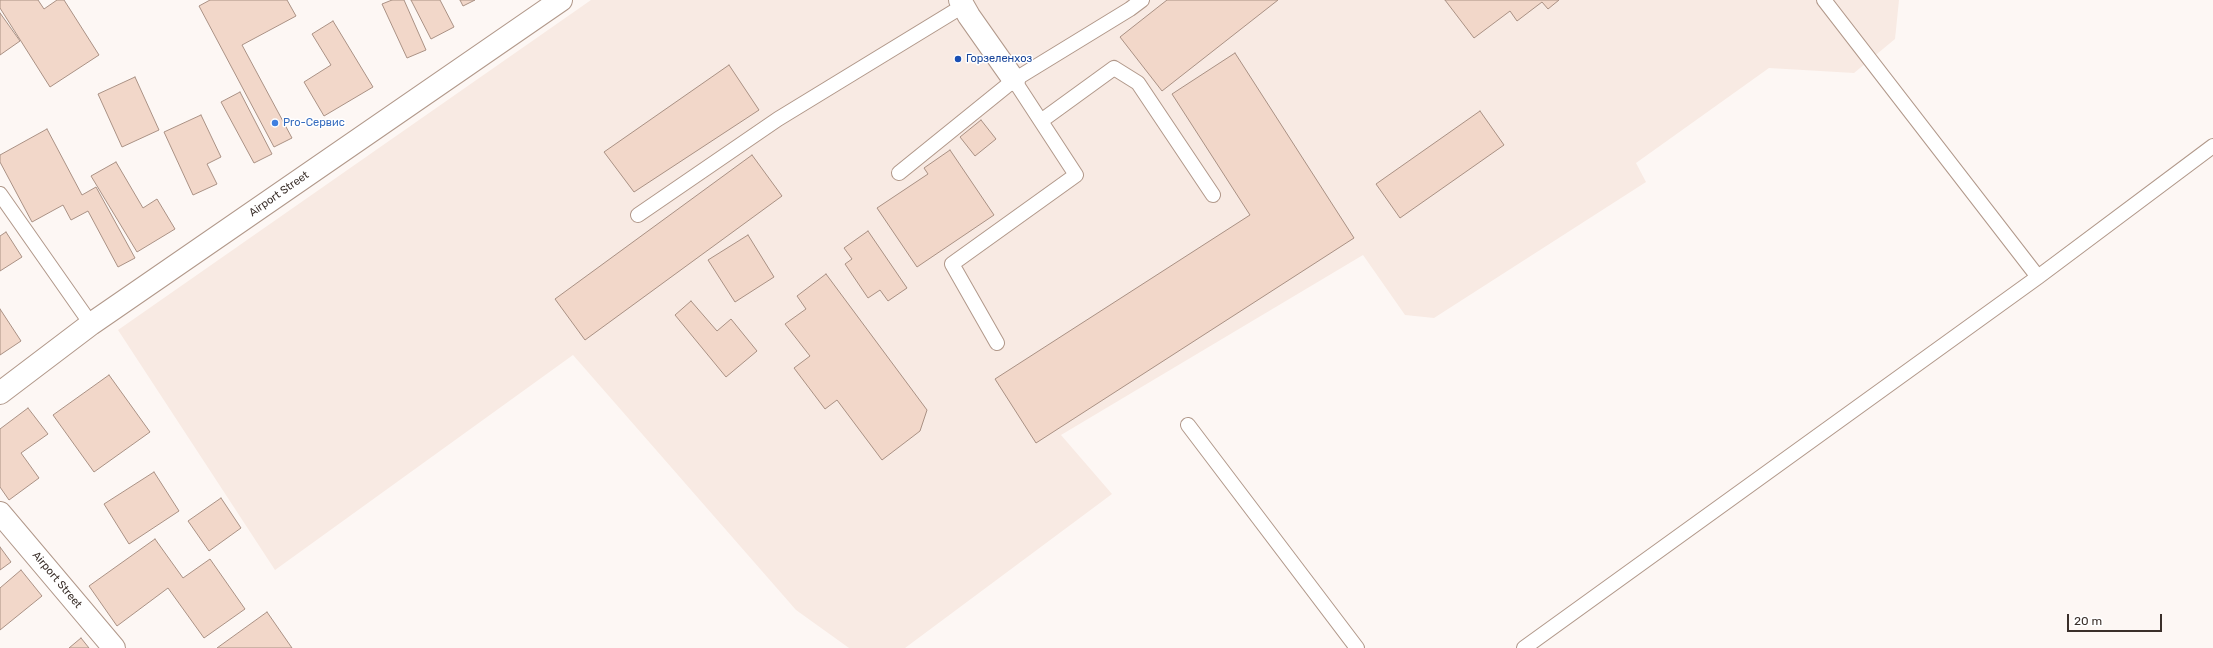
<!DOCTYPE html>
<meta charset="utf-8">
<style>
body{margin:0}
#map{position:relative;width:2213px;height:648px;overflow:hidden;background:#fdf7f4;font-family:Rubik,sans-serif}
canvas{display:block}
.scale{position:absolute;left:2067px;top:614px;width:95px;height:18px;box-sizing:border-box;border:2px solid #3a2f2a;border-top:0;padding-left:5px;font-size:12px;line-height:14px;white-space:nowrap;color:#3a2f2a;-webkit-text-stroke:3px #fff;paint-order:stroke}
</style>
<div id="map">
<canvas width="2213" height="648"></canvas>
<div class="scale">20 m</div>
</div>
<script>
const ctx = document.querySelector('canvas').getContext('2d');
ctx.lineJoin = 'round';
function paint(path, color) { ctx.fillStyle = color; ctx.fill(path, 'evenodd'); }
const poly = rows => new Path2D(rows.map(r => 'M' + r).join(''));
function stroke(path, color, width, dash) { ctx.strokeStyle = color; ctx.lineWidth = width; ctx.lineCap = dash ? 'butt' : 'round'; ctx.setLineDash(dash || []); ctx.stroke(path); }
function label(font, color, halo, rows, align = 'center') {
  ctx.font = font + ' Rubik,sans-serif'; ctx.lineWidth = 3; ctx.setLineDash([]); ctx.textBaseline = 'middle'; ctx.strokeStyle = halo; ctx.fillStyle = color; for (const [text, x, y, turn = 0] of rows) {
    ctx.save(); ctx.translate(x, y); ctx.rotate((+turn || 0) * Math.PI / 180); ctx.textAlign = isNaN(turn) ? turn : align; if (halo) ctx.strokeText(text, 0, 0); ctx.fillText(text, 0, 0); ctx.restore();
  }
}
paint(poly([
 [591,0,1899,0,1895,39,1854,73,1769,68,1636,163,1646,182,1434,318,1405,315,1363,255,1061,435,1112,494,905,648,849,648,796,610,573,355,275,570,118,330]
]), '#f8eae3');
const building = poly([
 [0,0,38,0,44,9,57,0,64,0,99,55,50,87,0,8,0,0],
 [210,0,287,0,296,16,242,45,292,138,274,147,199,6,210,0],
 [392,0,404,0,426,50,407,58,382,4,392,0],
 [411,0,440,0,454,27,431,39,411,0],
 [460,0,475,0,463,6,460,0],
 [1167,0,1278,0,1162,91,1120,37,1167,0],
 [1445,0,1559,0,1548,9,1542,2,1517,21,1510,11,1474,38,1445,0],
 [0,13,20,41,0,55,0,13],
 [333,21,373,87,324,116,304,82,331,65,312,34,333,21],
 [1235,53,1354,238,1036,443,995,379,1250,215,1172,94,1235,53],
 [729,65,759,110,634,192,604,152,729,65],
 [135,77,159,130,122,147,98,94,135,77],
 [240,92,272,154,254,163,221,102,240,92],
 [1480,111,1504,145,1400,218,1376,184,1480,111],
 [201,115,221,157,207,164,217,184,193,195,164,132,201,115],
 [981,120,996,139,975,156,960,137,981,120],
 [47,129,82,195,96,187,135,258,118,267,88,211,71,220,63,205,32,222,0,162,0,155,47,129],
 [950,150,994,215,917,267,877,208,928,174,924,168,950,150],
 [752,155,782,196,585,340,555,299,752,155],
 [116,162,143,208,157,199,175,229,137,252,91,176,116,162],
 [868,231,907,288,888,301,880,290,868,298,845,264,852,259,844,248,868,231],
 [6,232,22,257,0,271,0,236,6,232],
 [748,235,774,277,735,302,708,260,748,235],
 [826,274,927,410,920,431,882,460,837,400,825,409,794,368,810,356,785,324,806,309,797,296,826,274],
 [691,301,717,331,731,319,757,351,726,377,675,315,691,301],
 [0,309,21,341,0,355,0,309],
 [109,375,150,432,94,472,53,415,109,375],
 [28,408,48,434,21,453,39,478,9,500,0,487,0,429,28,408],
 [154,472,179,511,129,544,104,504,154,472],
 [221,498,241,528,209,551,188,521,221,498],
 [155,539,183,578,210,559,245,609,204,638,168,588,117,626,89,586,155,539],
 [0,547,11,562,0,570,0,547],
 [21,570,42,596,0,630,0,588,21,570],
 [267,612,292,648,217,648,267,612],
 [81,638,89,648,69,648,81,638]
]);
paint(building, '#f2d7c9');
stroke(building, '#aa9184', 1);
const service = poly([
 [1824,0,2038,277],
 [1041,121,1114,68,1138,83,1213,195],
 [899,173,1014,80],
 [0,194,91,324],
 [638,215,778,119,963,6],
 [997,343,952,264,1076,175,1014,80,1130,9,1142,0],
 [1188,425,1357,648],
 [1524,648,2038,277,2213,146]
]);
const minor = poly([
 [960,0,969,16,1014,80],
 [0,393,91,324,561,0],
 [0,513,114,648]
]);
stroke(service, '#b1988a', 16);
stroke(minor, '#b1988a', 24);
stroke(service, '#fff', 14);
stroke(minor, '#fff', 22);
for (const [x, y, r, color] of [
 [958,59,4,"#1a4fb4"],
 [275,123,4,"#3f7fe0"]
]) { const dot = new Path2D(); dot.arc(x, y, r, 0, 2 * Math.PI); ctx.fillStyle = color; ctx.fill(dot); stroke(dot, '#fff', 1.5); }
label('11px', '#164399', '#fff', [
 ["Горзеленхоз",966,59]
], 'left');
label('11px', '#366cbe', '#fff', [
 ["Pro-Сервис",283,123]
], 'left');
label('11px', '#3a2f2a', '#fff', [
 ["Airport Street",279,194,-35],
 ["Airport Street",57,580,50]
]);
</script>
